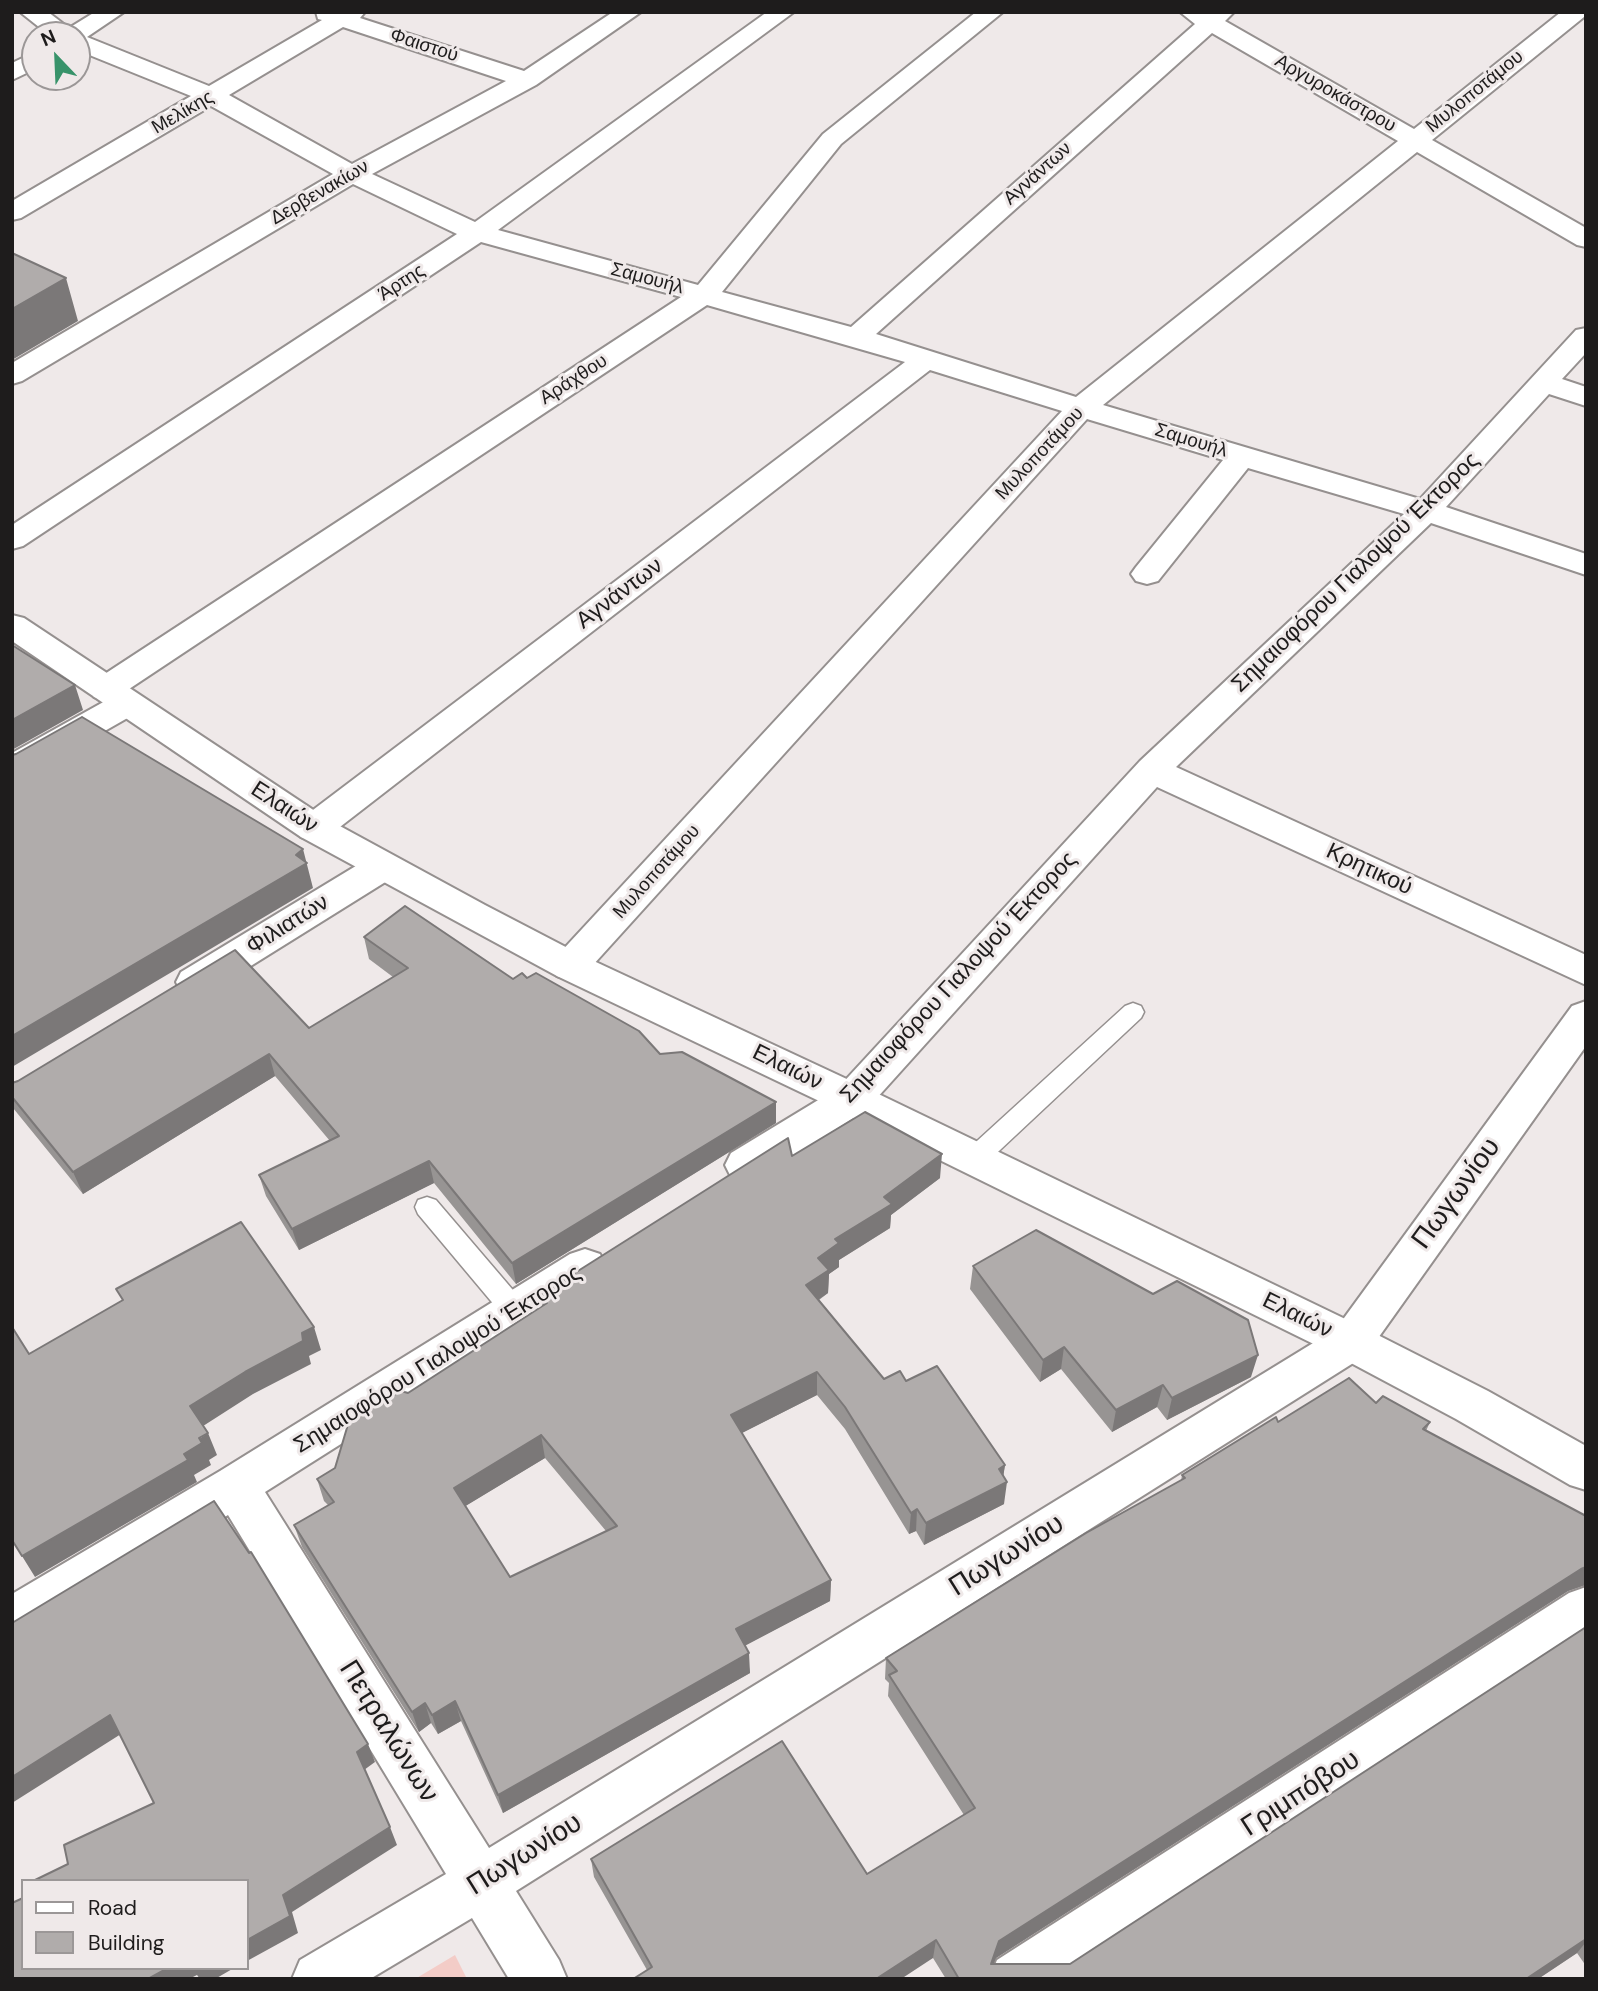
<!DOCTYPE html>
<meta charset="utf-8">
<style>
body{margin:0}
#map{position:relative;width:1598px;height:1991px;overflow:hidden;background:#efe9e9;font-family:"DM Sans",sans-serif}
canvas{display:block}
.frame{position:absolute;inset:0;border:14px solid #1e1c1c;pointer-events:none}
.legend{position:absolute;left:21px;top:1879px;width:228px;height:91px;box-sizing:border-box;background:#efe9e9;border:2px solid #9b9797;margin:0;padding:9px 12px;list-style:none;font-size:21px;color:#1e1c1c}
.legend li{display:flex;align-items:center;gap:14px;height:35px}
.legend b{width:35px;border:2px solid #9b9797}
.north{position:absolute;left:21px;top:21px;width:70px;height:70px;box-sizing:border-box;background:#efe9e9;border:2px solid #9b9797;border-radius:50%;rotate:337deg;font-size:19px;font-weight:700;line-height:28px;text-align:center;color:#1e1c1c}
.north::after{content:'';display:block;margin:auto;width:24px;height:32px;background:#38936a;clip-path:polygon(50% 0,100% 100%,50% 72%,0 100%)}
</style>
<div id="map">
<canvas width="1598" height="1991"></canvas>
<div class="frame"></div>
<ul class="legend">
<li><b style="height:9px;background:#fff"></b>Road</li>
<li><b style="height:19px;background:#b0acab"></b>Building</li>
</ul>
<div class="north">N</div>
</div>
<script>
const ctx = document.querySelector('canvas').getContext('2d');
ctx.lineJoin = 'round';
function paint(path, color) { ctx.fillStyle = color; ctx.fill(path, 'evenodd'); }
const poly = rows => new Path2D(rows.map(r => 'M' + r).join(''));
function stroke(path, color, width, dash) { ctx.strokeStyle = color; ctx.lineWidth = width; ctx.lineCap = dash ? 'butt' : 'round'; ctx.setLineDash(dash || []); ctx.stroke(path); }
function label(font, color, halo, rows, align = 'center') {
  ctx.font = font + ' "DM Sans",sans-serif'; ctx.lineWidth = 6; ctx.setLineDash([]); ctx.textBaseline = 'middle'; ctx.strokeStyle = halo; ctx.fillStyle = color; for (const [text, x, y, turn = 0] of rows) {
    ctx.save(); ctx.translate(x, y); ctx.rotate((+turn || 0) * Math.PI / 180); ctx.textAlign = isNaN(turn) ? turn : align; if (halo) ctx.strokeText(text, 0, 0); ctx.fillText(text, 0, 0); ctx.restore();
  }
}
paint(poly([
 [455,1955,467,1979,415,1979]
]), '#f3ccc7');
const lane = poly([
 [1133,1003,1141,1006,1144,1012,1141,1018,984,1165,975,1168,966,1165,963,1158,966,1151,1125,1006,1133,1003],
 [427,1197,436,1200,524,1303,528,1311,524,1319,515,1322,506,1319,418,1214,415,1207,418,1200,427,1197]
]);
const street = poly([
 [20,12,48,12,69,28,95,12,124,12,87,37,209,86,322,20,318,19,316,12,365,12,360,18,524,71,613,12,641,12,536,85,372,174,475,222,767,12,794,12,498,230,698,285,823,134,976,12,1003,12,841,144,722,292,851,327,1195,24,1180,12,1234,12,1225,21,1414,129,1561,12,1586,12,1584,17,1432,140,1586,228,1586,247,1577,245,1417,152,1103,405,1420,499,1576,330,1586,328,1586,353,1562,379,1586,387,1586,406,1549,394,1446,507,1586,554,1586,575,1431,523,1176,767,1586,955,1586,985,1157,787,866,1110,761,1177,746,1182,731,1177,725,1165,731,1153,838,1088,1140,761,1404,514,1248,468,1158,581,1147,584,1136,581,1131,574,1136,567,1223,460,1087,419,583,976,570,980,557,976,551,966,557,956,1062,411,930,370,327,837,314,841,301,837,296,828,301,819,905,362,707,305,123,693,138,696,143,704,138,712,24,777,12,781,12,753,107,700,94,697,89,689,94,681,681,297,481,242,23,546,12,549,12,525,457,234,353,184,22,381,12,384,12,363,333,174,211,106,21,218,12,220,12,201,191,96,77,50,77,35,49,35,20,12],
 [343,27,506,81,352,164,229,95,343,27],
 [1212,33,1398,141,1076,397,876,334,1212,33],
 [35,52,35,69,12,80,12,63,35,52],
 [382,854,395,858,400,867,395,876,209,992,195,996,181,992,176,982,181,972,369,858,382,854],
 [1586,1001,1586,1046,1366,1355,516,1891,559,1960,567,1979,509,1979,472,1918,370,1979,292,1979,300,1960,446,1874,228,1515,29,1636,12,1643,12,1594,220,1471,570,1254,585,1249,600,1254,606,1267,600,1280,265,1492,489,1848,1336,1329,1572,1006,1586,1001],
 [1586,1587,1586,1636,1064,1979,989,1979,997,1960,1569,1593,1586,1587]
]);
const secondary = poly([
 [12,615,24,618,327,819,485,905,583,956,866,1088,1366,1329,1488,1391,1586,1446,1586,1490,1570,1485,1456,1419,1336,1355,838,1110,557,976,301,837,12,641,12,615]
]);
stroke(lane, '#95908f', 3);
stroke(street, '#95908f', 4);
stroke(secondary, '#95908f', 4);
paint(lane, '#fff');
paint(street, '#fff');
paint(secondary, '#fff');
paint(poly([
 [364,937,513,979,527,978,660,1054,776,1102,776,1123,516,1284,434,1183,299,1250,266,1196,259,1175,330,1141,275,1076,83,1194,13,1108,12,1083,309,1028,393,977,369,959],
 [792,1156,940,1178,891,1215,890,1228,839,1260,839,1267,829,1274,828,1293,819,1300,884,1379,906,1381,1005,1465,1003,1476,1004,1504,924,1545,916,1531,909,1534,845,1429,817,1395,742,1433,831,1580,830,1601,745,1645,750,1673,503,1813,461,1721,438,1734,431,1723,419,1732,302,1547,294,1525,328,1505,324,1501,317,1479,335,1468,408,1393,542,1307,540,1295],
 [545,1458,606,1531,510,1577,465,1506],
 [973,1266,1251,1377,1167,1420,1157,1407,1112,1432,1061,1369,1040,1382,970,1289],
 [1376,1403,1430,1422,1426,1431,1586,1516,1586,1585,1568,1591,996,1958,993,1964,1070,1964,1586,1627,1586,1966,1577,1953,1538,1979,946,1979,933,1958,647,1970,594,1877,591,1859,867,1874,964,1815,888,1696,889,1683,885,1679,886,1658,1181,1481,1182,1475,1278,1422]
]), '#979493');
paint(poly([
 [66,278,78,321,12,360,12,309],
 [75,685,83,710,12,750,12,720],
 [303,849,313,888,12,1067,12,1036,296,855],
 [269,1054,275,1076,83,1194,73,1172],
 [776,1102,776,1123,516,1284,512,1263],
 [942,1154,940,1178,891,1215,890,1228,839,1260,839,1267,829,1274,828,1293,806,1308,806,1285,818,1258,835,1239,884,1197],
 [429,1161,434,1183,299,1250,292,1229],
 [314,1327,321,1350,309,1356,311,1364,253,1394,200,1428,190,1406,302,1333],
 [1064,1347,1061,1369,1040,1382,1043,1360],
 [1258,1355,1251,1377,1167,1420,1172,1398],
 [817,1372,817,1395,732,1438,731,1415],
 [1163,1385,1157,1407,1112,1432,1116,1410],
 [208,1433,217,1455,209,1460,211,1465,194,1475,197,1482,35,1577,22,1556],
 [541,1435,545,1458,459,1510,454,1488],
 [1005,1465,1002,1485,1007,1482,1004,1504,924,1545,926,1523],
 [917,1509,916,1531,909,1534,911,1513],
 [1586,1567,1585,1585,1568,1591,996,1958,988,1979,991,1964,999,1941,1581,1569],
 [831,1580,830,1601,737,1650,736,1629],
 [749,1653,750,1673,503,1813,498,1795],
 [455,1701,461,1721,438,1734,432,1715],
 [425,1703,431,1723,419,1732,412,1712],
 [110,1715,121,1734,12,1803,12,1777],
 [368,1744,375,1762,364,1770,357,1752],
 [390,1827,397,1845,292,1912,298,1933,247,1961,247,1940,283,1895],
 [1586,1939,1586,1942,1577,1953,1538,1979,1526,1979],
 [936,1940,933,1958,901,1979,876,1979],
 [168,1968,234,1968,215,1979,200,1979,197,1975,189,1979,148,1979]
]), '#7b7878');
const building = poly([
 [12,253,66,278,12,309,12,253],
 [12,645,75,685,12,720,12,645],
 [82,717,303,849,296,855,307,863,12,1036,12,755,16,754,82,717],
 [405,906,513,979,522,973,527,978,536,973,639,1031,660,1054,682,1052,776,1102,512,1263,429,1161,292,1229,259,1175,339,1136,269,1054,73,1172,12,1097,12,1083,18,1081,235,950,309,1028,408,968,364,937,405,906],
 [865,1112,942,1154,884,1197,892,1204,835,1239,839,1243,818,1258,829,1270,806,1285,884,1379,900,1371,906,1381,937,1366,1005,1465,999,1469,1007,1482,926,1523,917,1509,911,1513,845,1407,817,1372,731,1415,831,1580,736,1629,749,1653,498,1795,455,1701,432,1715,425,1703,412,1712,294,1525,334,1502,317,1479,335,1468,349,1421,401,1391,408,1393,547,1303,540,1295,788,1138,792,1156,865,1112],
 [541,1435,617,1526,510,1577,454,1488,541,1435],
 [241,1222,314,1327,302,1333,303,1341,245,1372,190,1406,208,1433,199,1438,202,1443,184,1454,188,1460,22,1556,12,1540,12,1327,29,1354,123,1300,116,1289,241,1222],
 [1036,1230,1153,1294,1177,1281,1248,1320,1258,1355,1172,1398,1163,1385,1116,1410,1064,1347,1043,1360,973,1266,1036,1230],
 [1349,1378,1376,1403,1383,1396,1430,1422,1423,1429,1586,1516,1586,1567,1581,1569,999,1941,991,1964,1070,1964,1586,1627,1586,1939,1526,1979,959,1979,936,1940,876,1979,633,1979,652,1967,591,1859,782,1741,867,1874,975,1808,889,1675,897,1671,886,1658,1086,1533,1185,1478,1182,1475,1276,1417,1278,1422,1349,1378],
 [214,1501,249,1553,251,1552,368,1744,357,1752,390,1827,283,1895,290,1916,247,1940,247,1881,33,1881,68,1864,64,1845,154,1803,110,1715,12,1777,12,1623,214,1501],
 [23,1898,23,1968,168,1968,148,1979,12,1979,12,1903,23,1898]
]);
paint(building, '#b0acab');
stroke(building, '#7b7878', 2);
label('19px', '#1e1c1c', '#efe9e9', [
 ["Φαιστού",424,46,18],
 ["Μυλοποτάμου",1475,92,-39],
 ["Αργυροκάστρου",1335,94,30],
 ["Μελίκης",183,113,-30],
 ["Αγνάντων",1038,174,-42],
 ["Δερβενακίων",320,193,-30],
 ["Σαμουήλ",647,279,15],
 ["Άρτης",402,283,-33],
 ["Αράχθου",574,380,-33],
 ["Σαμουήλ",1191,441,17],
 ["Μυλοποτάμου",1040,454,-47],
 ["Μυλοποτάμου",657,872,-48]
]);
label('23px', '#1e1c1c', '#efe9e9', [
 ["Σημαιοφόρου Γιαλοψού Έκτορος",1356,573,-44],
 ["Αγνάντων",620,594,-37],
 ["Ελαιών",284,808,33],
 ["Κρητικού",1369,870,25],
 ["Φιλιατών",288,925,-32],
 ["Σημαιοφόρου Γιαλοψού Έκτορος",959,978,-47],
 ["Ελαιών",787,1068,26],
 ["Ελαιών",1297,1316,26],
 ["Σημαιοφόρου Γιαλοψού Έκτορος",438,1360,-32]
]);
label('28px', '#1e1c1c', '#efe9e9', [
 ["Πωγωνίου",1457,1194,-54],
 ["Πωγωνίου",1007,1556,-32],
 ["Πετραλώνων",388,1732,58],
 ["Γριμπόβου",1301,1794,-33],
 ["Πωγωνίου",525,1855,-32]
]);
</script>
